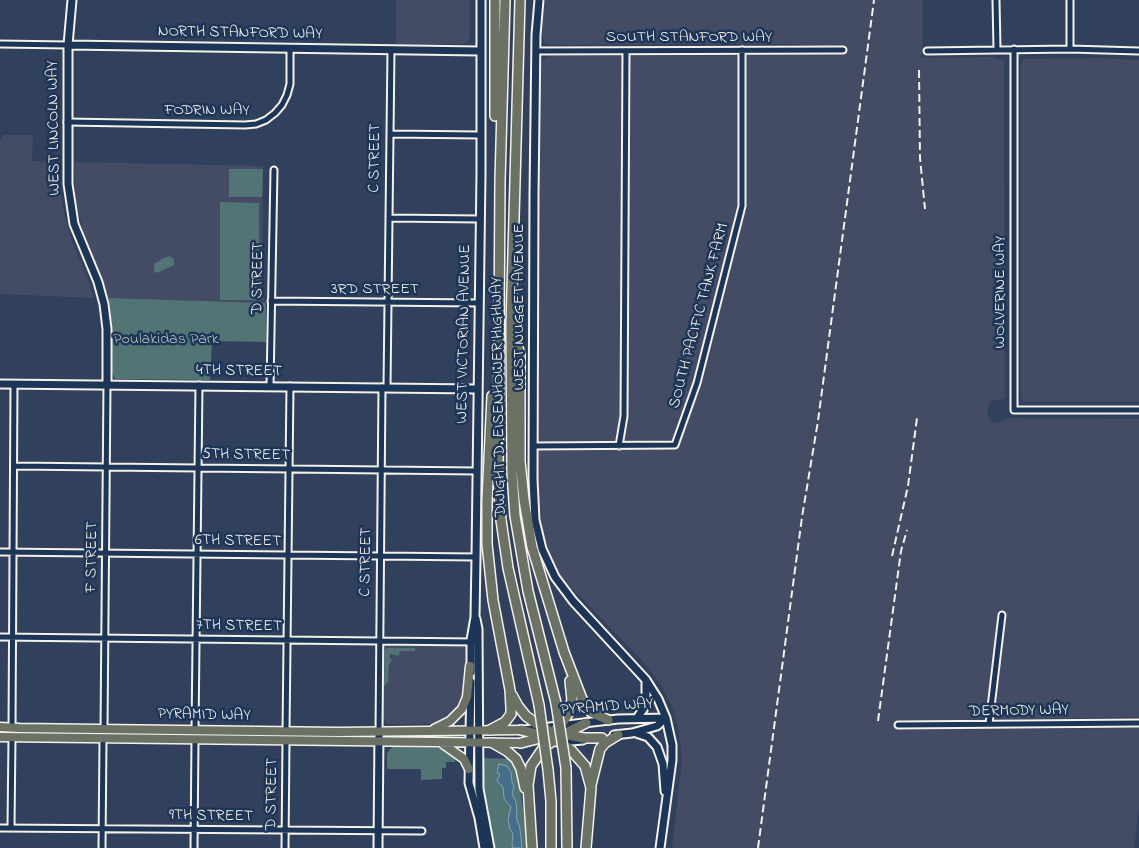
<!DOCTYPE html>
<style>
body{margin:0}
canvas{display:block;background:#31405d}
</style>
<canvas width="1139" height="848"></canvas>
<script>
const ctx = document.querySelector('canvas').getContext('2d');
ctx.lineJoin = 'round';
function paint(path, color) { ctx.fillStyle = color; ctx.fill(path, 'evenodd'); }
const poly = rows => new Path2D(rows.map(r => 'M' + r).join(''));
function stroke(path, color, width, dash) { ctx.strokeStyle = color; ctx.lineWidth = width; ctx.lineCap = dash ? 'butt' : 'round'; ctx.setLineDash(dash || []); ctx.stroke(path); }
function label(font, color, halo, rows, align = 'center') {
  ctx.font = font + ' "Indie Flower",sans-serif'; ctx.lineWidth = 5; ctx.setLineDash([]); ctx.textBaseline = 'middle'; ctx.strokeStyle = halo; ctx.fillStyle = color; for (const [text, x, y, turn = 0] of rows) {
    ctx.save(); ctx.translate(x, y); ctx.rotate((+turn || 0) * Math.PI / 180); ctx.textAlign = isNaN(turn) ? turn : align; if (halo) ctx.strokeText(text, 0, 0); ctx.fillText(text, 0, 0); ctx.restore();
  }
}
paint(poly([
 [396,0,470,0,469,40,463,44,396,44],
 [545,0,923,0,923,45,921,58,992,57,1004,60,1005,397,1004,399,991,401,989,404,987,412,990,420,996,423,1001,422,1009,418,1139,419,1139,717,896,721,896,730,1139,728,1139,808,1134,848,672,848,682,760,678,727,672,707,662,687,648,667,562,578,547,550,541,521,538,475,539,68,541,63,547,57,555,56,842,55,843,48,794,44,551,45,545,42,542,36,541,26],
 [1099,58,1139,60,1139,402,1024,402,1021,398,1021,64,1024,59],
 [4,135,33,135,32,161,59,162,61,196,65,218,72,242,87,276,94,298,0,294,0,140],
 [74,162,263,166,262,296,266,303,109,298,86,240,76,205],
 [386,646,467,646,468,665,464,696,456,713,441,723,436,724,387,724,383,717,383,648]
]), '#434b65');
paint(poly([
 [229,169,263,169,262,197,229,197],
 [220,202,259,203,259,300,220,300],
 [170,256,174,259,174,265,157,273,154,271,154,264,161,260,161,259],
 [109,298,266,303,266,342,212,341,210,380,115,379,112,373,112,327],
 [387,648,415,648,415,651,400,651,399,656,390,654,389,658,392,660,389,665,388,682,384,686,385,650],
 [392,747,443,748,455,754,455,762,446,762,446,768,442,768,442,779,421,780,421,769,387,769,387,753],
 [483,758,511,759,513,761,518,771,528,848,492,848,492,830,486,810,487,807,483,791,481,789]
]), '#537474');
const water = poly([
 [499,764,507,766,511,772,512,782,514,786,512,794,516,802,517,814,516,816,520,829,522,848,513,848,512,844,513,834,510,829,508,820,511,806,507,803,504,798,503,787,497,781,500,774,497,773,499,764]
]);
paint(water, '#446f8a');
stroke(water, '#8aa3b0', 1);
const street = poly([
 [996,0,997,49],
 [1070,0,1070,49],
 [0,44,68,45],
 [1014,49,1014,410,1139,410],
 [536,51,843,50],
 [927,51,1070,49,1139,51],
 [67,122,245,125,256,124,266,120,275,113,282,105,287,95,290,84,290,48],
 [390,134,480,135],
 [389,218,480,219],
 [271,301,479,303],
 [270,386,274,170],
 [387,387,391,50],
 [533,446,675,445,697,383,742,206,742,50],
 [619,446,624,416,626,51],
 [14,466,477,471],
 [0,552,476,557],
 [0,637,474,642],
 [989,724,1002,615],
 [898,725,1139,723],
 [12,728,14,384],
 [104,729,107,384],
 [195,730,199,385],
 [286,731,290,386],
 [379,732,382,387],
 [11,827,12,738],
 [0,828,422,831],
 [102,848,103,739],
 [194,848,195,740],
 [285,848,286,741]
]);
const secondary = poly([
 [72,0,68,45,68,184,74,224,98,282,104,304,107,329,107,384],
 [539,0,536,35,534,195,533,479,535,520,542,549,555,577,573,601,646,680,658,699,666,718,672,745,672,760,660,848],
 [68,45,480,51],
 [0,384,478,389],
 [476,619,478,629,479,789,490,848],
 [471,672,471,640,475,617,476,557,481,173,481,0],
 [471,682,469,783,479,818,484,848],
 [637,718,644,708,646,702,646,681],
 [524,730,618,719,666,718],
 [636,733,648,737,657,747,663,764,665,791],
 [614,735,632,733,657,726,666,718],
 [559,742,583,740],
 [378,848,379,732]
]);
const primary = poly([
 [0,727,20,728,338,732,521,730],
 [434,729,450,721,462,709,467,697,470,666],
 [0,737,521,743],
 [443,744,464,759,469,769]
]);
const highway = poly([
 [495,0,495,116],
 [505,0,500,181,498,481,501,520,508,568,539,705],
 [520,0,511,326,512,473,515,516,528,591,556,703],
 [515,337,520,355,520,461,524,500,532,547,564,652,582,699,591,712,608,720],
 [512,695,518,706,526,716,537,724,546,728],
 [490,730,505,722,511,714,511,708,510,690,493,600,487,544,487,501,492,396],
 [521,730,545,736,559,742,571,750,585,766,591,788,586,848],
 [563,734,584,738,602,738],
 [493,743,507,751,516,759,521,769,525,788],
 [521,743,548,736,563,722,569,712,572,700,570,681],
 [566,768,567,848],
 [548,770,551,801,551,848],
 [591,785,600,749,605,743,618,735],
 [532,848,528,785,531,766,544,747,562,735,586,723]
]);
stroke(street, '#f4f1e8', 9);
stroke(secondary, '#f4f1e8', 11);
stroke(primary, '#f4f1e8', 11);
stroke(highway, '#f4f1e8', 12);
stroke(street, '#1d3557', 5);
stroke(secondary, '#1d3557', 7);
stroke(primary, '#6b7165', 8);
stroke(highway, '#6b7165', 9);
stroke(poly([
 [919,70,920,158,925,209],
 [892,556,908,486,917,418],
 [878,721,901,551,907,530],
 [758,848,802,517,818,421,874,0]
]), '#f4f1e8', 2, [8, 4]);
const highwayBridge = poly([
 [556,703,566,768],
 [539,705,548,770]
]);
stroke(highwayBridge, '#f4f1e8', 12, []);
stroke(highwayBridge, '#6b7165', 9);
label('16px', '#f4f1e8', '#1d3557', [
 ["NORTH STANFORD WAY",240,34,1],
 ["SOUTH STANFORD WAY",689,38],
 ["FODRIN WAY",207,111],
 ["WEST LINCOLN WAY",55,128,-91],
 ["C STREET",376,158,-89],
 ["D STREET",259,278,-89],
 ["3RD STREET",375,290],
 ["WOLVERINE WAY",1001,292,-90],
 ["WEST NUGGET AVENUE",520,307,-90],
 ["SOUTH PACIFIC TANK FARM",700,316,-75],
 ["WEST VICTORIAN AVENUE",465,334,-89],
 ["4TH STREET",239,372,1],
 ["DWIGHT D. EISENHOWER HIGHWAY",500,397,-91],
 ["5TH STREET",246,456,1],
 ["6TH STREET",238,542,1],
 ["F STREET",93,557,-89],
 ["C STREET",367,562,-89],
 ["7TH STREET",239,627,1],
 ["PYRAMID WAY",607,708,-4],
 ["DERMODY WAY",1019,712,-1],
 ["PYRAMID WAY",204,716,1],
 ["D STREET",273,794,-89],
 ["9TH STREET",211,817,1]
]);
label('16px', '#b4bfba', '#1d3557', [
 ["Poulakidas Park",166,340]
]);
</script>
